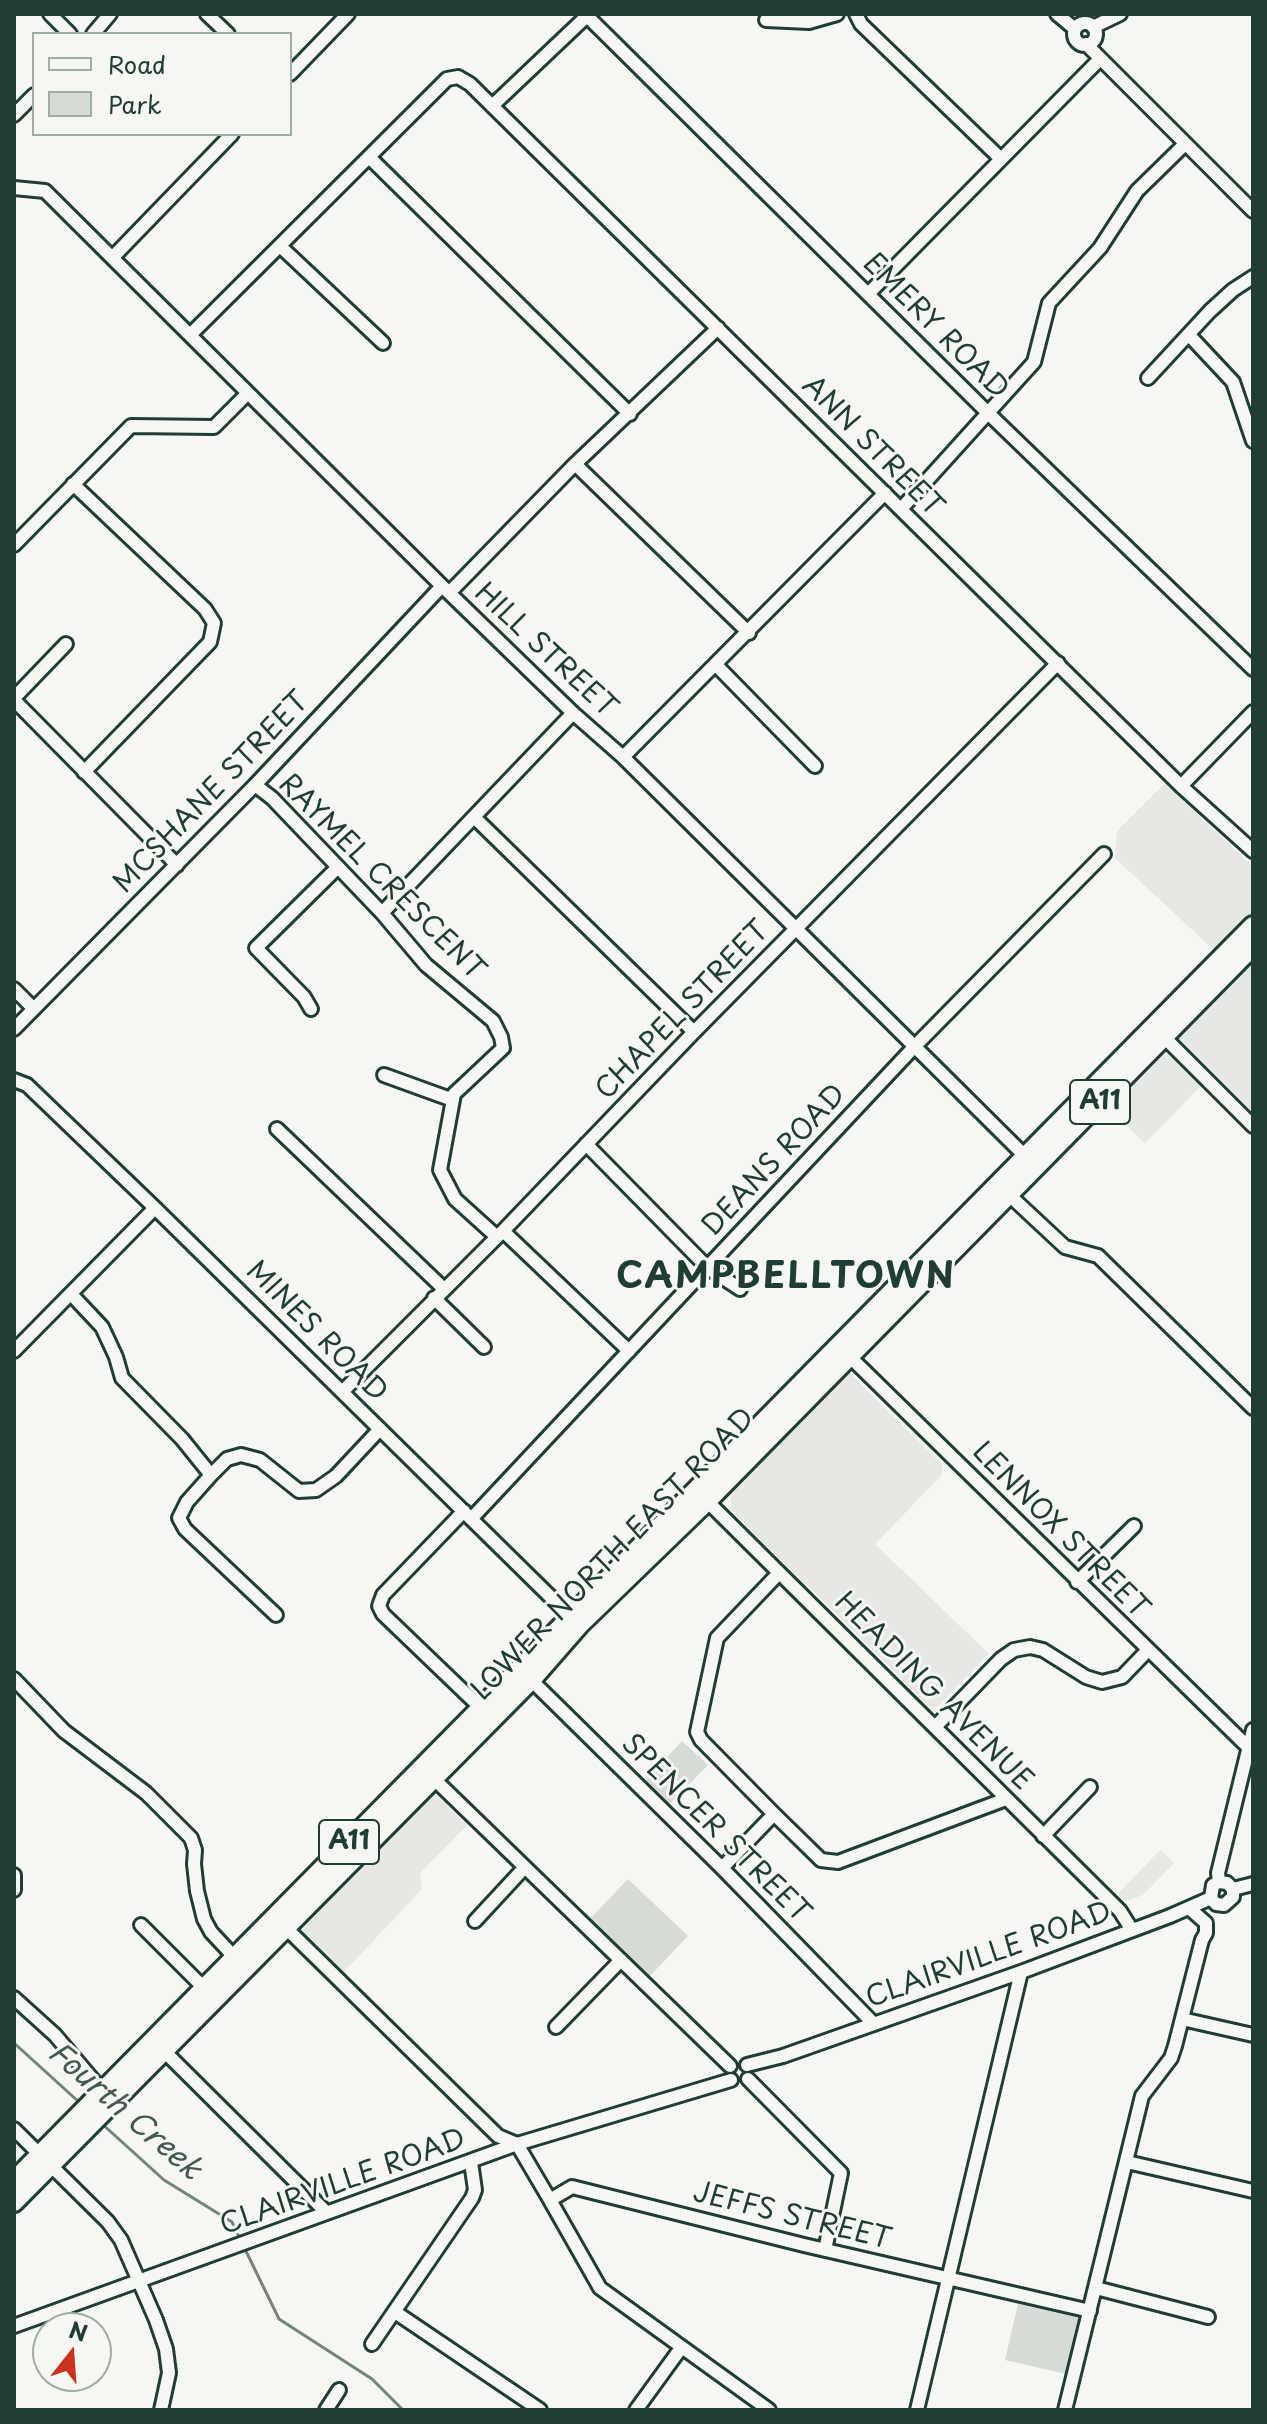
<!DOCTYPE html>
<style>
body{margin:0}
#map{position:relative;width:1267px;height:2424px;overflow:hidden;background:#f6f6f2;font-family:"Playpen Sans",sans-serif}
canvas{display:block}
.frame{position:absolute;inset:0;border:16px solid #1f3d34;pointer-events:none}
.legend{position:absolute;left:32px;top:32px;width:260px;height:104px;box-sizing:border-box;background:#f6f6f2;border:2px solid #a0aca6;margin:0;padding:10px 14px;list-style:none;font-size:24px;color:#1f3d34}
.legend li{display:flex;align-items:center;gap:16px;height:40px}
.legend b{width:40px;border:2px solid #a0aca6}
.north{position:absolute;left:32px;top:2312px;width:80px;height:80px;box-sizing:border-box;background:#f6f6f2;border:2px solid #a0aca6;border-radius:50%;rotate:17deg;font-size:22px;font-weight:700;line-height:32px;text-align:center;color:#1f3d34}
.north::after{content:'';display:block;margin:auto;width:28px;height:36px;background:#c8321e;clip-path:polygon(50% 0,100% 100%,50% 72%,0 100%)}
</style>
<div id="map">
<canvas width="1267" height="2424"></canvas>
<div class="frame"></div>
<ul class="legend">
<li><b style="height:10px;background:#f6f6f2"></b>Road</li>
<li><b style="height:22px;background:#d6dbd6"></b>Park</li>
</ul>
<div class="north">N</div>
</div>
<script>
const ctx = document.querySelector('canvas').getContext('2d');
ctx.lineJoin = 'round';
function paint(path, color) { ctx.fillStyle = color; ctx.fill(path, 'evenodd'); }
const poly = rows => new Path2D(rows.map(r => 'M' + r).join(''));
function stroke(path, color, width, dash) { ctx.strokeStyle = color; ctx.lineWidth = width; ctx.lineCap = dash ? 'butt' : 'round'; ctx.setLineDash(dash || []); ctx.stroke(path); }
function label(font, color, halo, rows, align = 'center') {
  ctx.font = font + ' "Playpen Sans",sans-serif'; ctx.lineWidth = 6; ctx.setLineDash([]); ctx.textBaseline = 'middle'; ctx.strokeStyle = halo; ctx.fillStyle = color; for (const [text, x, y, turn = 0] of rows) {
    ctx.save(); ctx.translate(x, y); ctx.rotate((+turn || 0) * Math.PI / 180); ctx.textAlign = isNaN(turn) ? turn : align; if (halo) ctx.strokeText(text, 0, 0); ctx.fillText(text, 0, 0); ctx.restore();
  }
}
paint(poly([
 [1165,783,1253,867,1253,916,1217,953,1115,858,1117,831],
 [1253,959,1253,1116,1212,1075,1145,1143,1107,1107],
 [849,1373,942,1464,942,1475,875,1544,989,1654,937,1707,930,1707,732,1511,730,1495],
 [434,1793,467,1825,420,1873,422,1889,343,1973,300,1933,384,1842],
 [1160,1850,1174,1863,1143,1895,1129,1900,1119,1898,1119,1893]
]), '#e6e8e4');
paint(poly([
 [682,1741,708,1765,668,1806,643,1783],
 [628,1879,688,1936,648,1978,588,1921],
 [1018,2304,1079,2318,1066,2374,1005,2360]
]), '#d6dbd6');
stroke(poly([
 [14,2043,80,2103],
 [100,2122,164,2180,232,2222,240,2239],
 [243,2245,279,2319,372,2379,403,2410]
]), '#72847d', 3);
const minor = poly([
 [50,14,70,34],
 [207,14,228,34],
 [856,14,861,24,1000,158],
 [1057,14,1075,29],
 [587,16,988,413,1253,669],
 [766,20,809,22,837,14],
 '1074 34a11 11 0 1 1 22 0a11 11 0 1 1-22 0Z',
 [1093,27,1120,14],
 [93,34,110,14],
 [1086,44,1253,211],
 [290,74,348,14],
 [492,106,589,14],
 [14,115,34,95],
 [369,157,630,414],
 [14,188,45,191,442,586,573,713,623,757,1029,1160],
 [280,246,383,343],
 [113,257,232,134],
 [868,294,1099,60],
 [190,335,447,79,458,77,470,84,1181,786,1253,851],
 [1189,335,1233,382,1253,441],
 [1148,378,1210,311,1233,290,1253,277],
 [575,464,749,633],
 [73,484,205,609,214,623,210,642,84,772],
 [901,509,1034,362,1049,303,1100,248,1137,191,1185,144],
 [14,545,131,426,214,427,248,393],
 [449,593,575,464,718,328],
 [717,666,815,766],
 [14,698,66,644],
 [14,700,177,865],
 [623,757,885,493],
 [255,785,272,798,382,913,426,965,493,1021,501,1037,503,1048,454,1094,440,1170,455,1199,497,1237],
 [1181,786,1253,712],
 [474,817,694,1032],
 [382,913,573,713],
 [14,989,34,1009],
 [311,1009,304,997,256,948,338,867],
 [14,1029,255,785,442,586],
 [1159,1032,1253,1126],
 [384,1075,453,1100],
 [14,1080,27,1085,155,1208,575,1621],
 [277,1129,444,1289],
 [586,1144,708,1268,740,1289],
 [1006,1192,1065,1247,1098,1256,1253,1408],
 [503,1231,629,1351],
 [71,1294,102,1327,116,1357,122,1378,182,1439,211,1475,187,1502,179,1518,185,1529,276,1615],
 [434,1298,484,1347],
 [14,1351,155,1208],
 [845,1352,1249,1748],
 [342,1392,503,1231,694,1032,1058,663],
 [211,1475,227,1459,241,1455,260,1460,299,1491,316,1490,336,1476,380,1429],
 [704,1498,1120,1911,1132,1930],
 [464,1511,383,1595,379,1606,383,1614,482,1709],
 [471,1519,915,1046,1104,854],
 [779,1573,717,1638,697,1732,701,1740,774,1814,821,1860,838,1862,1006,1799],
 [1077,1582,1134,1526],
 [526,1675,722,1868,874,2024],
 [14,1679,64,1731,146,1793,191,1838,195,1850,194,1864,197,1891,204,1919,211,1932,238,1961],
 [935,1727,1001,1659,1014,1650,1030,1647,1043,1650,1086,1677,1102,1682,1122,1677,1147,1651],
 [431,1776,730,2066],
 [1043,1836,1090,1787],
 [722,1868,774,1814],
 [14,1875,14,1890],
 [1219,1882,1218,1873,1253,1730],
 [1233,1889,1253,1884],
 [1211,1898,1213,1885,1219,1882,1227,1883,1233,1889],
 [1211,1898,1216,1904,1224,1905,1233,1897,1233,1889],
 [475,1921,525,1867],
 [141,1925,204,1988],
 [283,1925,498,2136,517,2144,550,2200,572,2187,804,2245,1090,2311],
 [14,1998,55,2035,105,2094],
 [1182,2019,1253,2035],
 [556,2027,621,1960],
 [164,2051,327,2213],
 [747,2065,783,2056,1021,1972,1170,1916,1211,1898],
 [748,2079,841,2173,825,2250],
 [14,2129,108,2222,121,2240,156,2320,166,2349,169,2373,161,2410],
 [1127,2162,1253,2191],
 [550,2200,600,2288,769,2410],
 [1096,2288,1208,2317],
 [395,2312,540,2410],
 [14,2326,517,2144,731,2080],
 [372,2344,472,2198,475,2190,471,2162],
 [326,2410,339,2390],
 [636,2410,681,2348],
 [917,2410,1021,1972],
 [1065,2410,1142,2096,1171,2058,1175,2046,1202,1940,1206,1933,1206,1923,1189,1908]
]);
const primary = poly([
 [14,2181,1253,926],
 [14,2202,531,1680,579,1625,707,1501,1253,946]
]);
stroke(minor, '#1f3d34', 18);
stroke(primary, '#1f3d34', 24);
stroke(minor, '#f6f6f2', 12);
stroke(primary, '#f6f6f2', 18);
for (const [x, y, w] of [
 [1100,1102,60],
 [349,1842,60]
]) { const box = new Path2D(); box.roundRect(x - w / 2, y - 22, w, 44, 6); ctx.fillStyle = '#f6f6f2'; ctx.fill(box); stroke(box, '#1f3d34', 2); }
label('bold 26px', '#1f3d34', null, [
 ["A11",1100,1102],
 ["A11",349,1842]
]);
label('28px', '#1f3d34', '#f6f6f2', [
 ["EMERY ROAD",935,327,45],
 ["ANN STREET",872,447,45],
 ["HILL STREET",545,651,43],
 ["MCSHANE STREET",212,793,-46],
 ["RAYMEL CRESCENT",381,878,45],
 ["CHAPEL STREET",683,1011,-46],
 ["DEANS ROAD",775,1161,-47],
 ["MINES ROAD",316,1332,45],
 ["LENNOX STREET",1060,1531,45],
 ["LOWER NORTH EAST ROAD",614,1555,-46],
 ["HEADING AVENUE",933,1692,45],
 ["SPENCER STREET",715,1829,45],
 ["CLAIRVILLE ROAD",989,1956,-20],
 ["CLAIRVILLE ROAD",343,2183,-20],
 ["JEFFS STREET",792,2217,14]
]);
label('italic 30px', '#425a52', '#f6f6f2', [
 ["Fourth Creek",124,2112,41]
]);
ctx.letterSpacing = '2px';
label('bold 36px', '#1f3d34', '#f6f6f2', [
 ["CAMPBELLTOWN",786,1278]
]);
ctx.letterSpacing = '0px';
</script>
